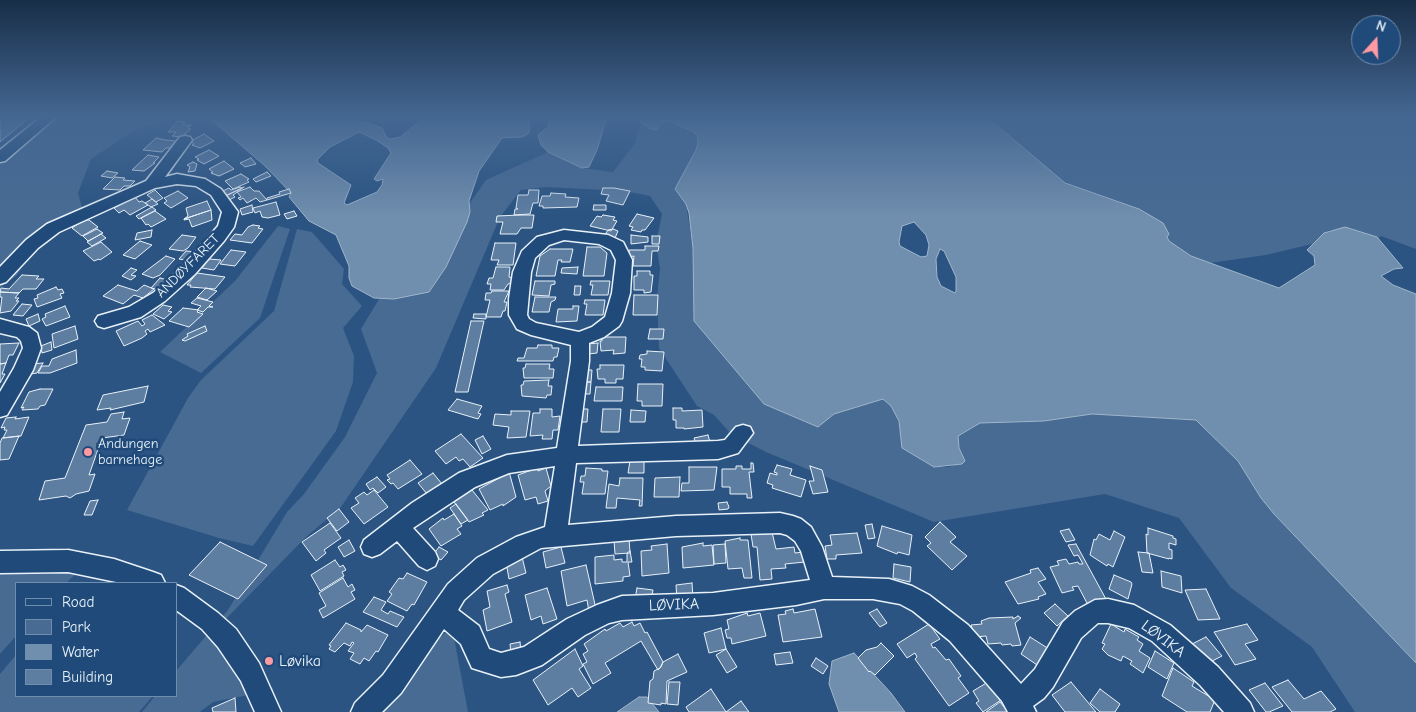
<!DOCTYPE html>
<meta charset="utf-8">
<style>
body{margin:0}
#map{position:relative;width:1416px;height:712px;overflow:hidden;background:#2b5482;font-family:"Comic Neue",sans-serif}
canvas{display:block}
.legend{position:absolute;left:15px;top:582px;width:162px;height:115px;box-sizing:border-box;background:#1f4a7a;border:1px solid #6f8dac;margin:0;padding:6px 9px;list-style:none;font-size:15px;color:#e8f1f8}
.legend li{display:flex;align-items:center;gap:10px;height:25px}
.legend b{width:25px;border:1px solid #6f8dac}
.north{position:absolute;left:1351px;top:15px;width:50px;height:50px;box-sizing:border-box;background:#1f4a7a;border:1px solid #6f8dac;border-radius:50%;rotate:20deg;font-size:14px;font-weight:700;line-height:20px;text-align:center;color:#e8f1f8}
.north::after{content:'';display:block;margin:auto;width:18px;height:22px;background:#ff9aa2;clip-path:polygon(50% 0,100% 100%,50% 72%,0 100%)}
</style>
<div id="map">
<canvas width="1416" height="712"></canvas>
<ul class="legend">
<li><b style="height:6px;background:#1f4a7a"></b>Road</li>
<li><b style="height:14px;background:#476b93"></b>Park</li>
<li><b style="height:14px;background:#708ead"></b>Water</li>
<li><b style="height:14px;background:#5d7da1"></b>Building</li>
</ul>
<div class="north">N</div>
</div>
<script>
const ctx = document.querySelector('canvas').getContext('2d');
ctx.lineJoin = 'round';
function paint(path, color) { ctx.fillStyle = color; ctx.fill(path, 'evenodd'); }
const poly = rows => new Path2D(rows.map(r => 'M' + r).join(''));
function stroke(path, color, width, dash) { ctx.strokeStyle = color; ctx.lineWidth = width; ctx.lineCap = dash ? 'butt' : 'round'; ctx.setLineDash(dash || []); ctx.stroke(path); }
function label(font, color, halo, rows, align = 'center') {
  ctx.font = font + ' "Comic Neue",sans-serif'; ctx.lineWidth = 5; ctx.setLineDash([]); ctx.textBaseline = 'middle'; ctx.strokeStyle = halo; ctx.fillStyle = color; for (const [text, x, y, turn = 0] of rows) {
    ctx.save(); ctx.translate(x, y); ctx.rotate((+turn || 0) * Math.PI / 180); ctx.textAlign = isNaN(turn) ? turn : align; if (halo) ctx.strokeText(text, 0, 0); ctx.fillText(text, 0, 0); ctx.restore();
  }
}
paint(poly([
 [48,117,175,117,133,131,91,159,78,193,84,215,29,254,17,275,0,288,0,158],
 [991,117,1416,117,1416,249,1381,236,1378,238,1330,230,1324,233,1312,244,1266,255,1210,263,1191,256,1169,241,1139,209,1065,183,993,122],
 [669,121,695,133,698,143,686,204,693,248,694,321,764,404,818,427,834,414,883,399,891,406,899,421,903,449,934,467,949,467,964,461,959,448,958,436,980,423,1044,421,1092,414,1196,420,1238,461,1261,498,1274,514,1416,663,1416,712,1355,712,1312,647,1231,588,1179,518,1105,494,934,522,766,452,731,434,714,415,697,406,659,348,657,298,660,269,656,243,662,214,650,196,625,191,545,187,521,190,500,217,436,368,341,507,306,537,218,627,274,690,213,702,200,712,142,712,155,696,176,696,176,671,228,610,287,512,304,494,345,437,377,373,361,329,379,299,394,299,470,212,469,204,486,180,548,152,581,168,613,172,635,143,641,122,651,129],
 [278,226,290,229,260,318,201,373,160,352,235,281],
 [297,229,312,232,344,269,342,284,362,306,343,328,354,356,353,382,336,431,253,546,219,538,127,510,188,398,201,380,274,311],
 [89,562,66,583,16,583,16,636,0,654,0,566],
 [452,627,468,712,351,712,366,700],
 [16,655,16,696,153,696,139,712,0,712,0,674]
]), '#476b93');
const water = poly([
 [208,117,343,117,369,123,382,128,387,138,391,139,400,137,425,117,528,117,530,129,528,134,522,137,502,138,479,171,469,201,470,212,467,222,446,267,429,292,394,299,374,298,352,286,349,278,349,266,336,235,309,221,289,197,291,193,264,165,208,117],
 [359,132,376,140,388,148,391,153,374,179,377,181,383,179,382,185,377,192,347,205,344,203,351,185,318,163,317,160,330,147,359,132],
 [549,117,607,117,597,150,589,167,582,168,548,152,541,145,538,135,549,126,549,117],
 [633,117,991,117,993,122,1065,183,1139,209,1163,223,1169,234,1167,237,1169,241,1191,256,1279,288,1315,265,1314,256,1307,250,1324,233,1345,227,1377,237,1403,268,1394,269,1381,276,1393,285,1416,294,1416,663,1274,514,1261,498,1238,461,1196,420,1092,414,1044,421,980,423,958,436,959,448,965,461,962,464,934,467,902,448,899,421,891,406,883,399,834,414,818,427,764,404,694,321,693,248,689,213,686,204,675,189,696,150,698,143,697,136,692,131,669,121,662,123,656,130,651,129,633,117],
 [914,222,926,235,929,245,927,256,921,257,900,246,899,242,902,226,914,222],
 [940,249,944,251,956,277,956,291,955,293,941,286,937,277,936,259,940,249],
 [854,653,891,693,905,712,839,712,829,684,832,661,854,653],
 [639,697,647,697,659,712,617,712,639,697]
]);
paint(water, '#708ead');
stroke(water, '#a0b6cb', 1);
const building = poly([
 [0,117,30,117,0,142,0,117],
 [178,121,185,122,183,125,191,125,188,128,191,129,181,137,172,136,176,132,168,132,178,121],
 [204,134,214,141,200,148,192,145,194,144,191,141,204,134],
 [156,138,165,140,176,141,170,148,166,148,162,152,143,150,156,138],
 [209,150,219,156,204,164,197,160,199,159,195,157,209,150],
 [148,155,159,157,153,163,155,163,144,171,132,170,148,155],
 [251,158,256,164,245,167,240,163,251,158],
 [224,161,234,169,219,176,211,173,213,172,209,169,224,161],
 [193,162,197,164,195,171,188,172,190,167,187,165,193,162],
 [107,171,118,173,112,178,101,176,107,171],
 [267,172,271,176,256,182,253,179,267,172],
 [241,174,249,179,247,180,249,182,233,189,225,181,241,174],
 [115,177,125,178,123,180,135,181,130,186,124,186,120,190,103,189,115,177],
 [240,187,242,188,227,195,223,191,229,188,231,190,240,187],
 [244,187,236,193,233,195,235,197,229,200,226,196,244,187],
 [250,187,254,191,259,191,267,200,260,202,256,198,247,203,243,198,240,200,238,198,241,197,237,192,250,187],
 [603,188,614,188,630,191,623,205,606,201,609,195,601,194,603,188],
 [289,189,291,193,267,200,267,198,280,194,279,192,289,189],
 [155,190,163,198,156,202,147,195,155,190],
 [529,190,539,190,538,203,533,203,530,214,514,215,515,209,518,209,516,208,518,195,528,195,529,190],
 [178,191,188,198,171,208,164,203,167,201,164,198,178,191],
 [551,193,566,194,565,197,579,198,577,207,543,208,543,206,539,206,542,196,550,196,551,193],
 [135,197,139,202,142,201,148,205,130,215,124,210,119,213,114,208,135,197],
 [152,199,158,204,151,207,145,203,152,199],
 [207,201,211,210,184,219,188,216,186,208,207,201],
 [276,202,280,215,268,218,262,217,260,211,255,213,253,208,276,202],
 [252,205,253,212,242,215,240,209,252,205],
 [594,205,606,205,606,210,593,210,594,205],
 [152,207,156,210,139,219,136,216,152,207],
 [211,210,212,220,192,227,189,219,184,220,184,219,211,210],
 [155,211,166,219,151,227,148,224,146,225,141,218,155,211],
 [294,211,297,216,287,219,284,214,294,211],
 [637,214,654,218,645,230,642,230,641,232,631,230,633,227,629,226,637,214],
 [520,215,534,215,532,228,521,228,517,234,500,234,503,222,496,222,497,216,520,215],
 [603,215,615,217,613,220,617,221,611,231,590,226,597,216,601,217,603,215],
 [84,220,89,220,98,227,82,236,72,228,84,220],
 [253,225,260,226,258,228,263,229,252,243,230,240,235,234,242,235,248,227,253,225],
 [97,229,103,233,88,241,83,236,97,229],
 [613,229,618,231,615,238,604,236,608,230,613,229],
 [152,230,151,237,135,240,137,233,152,230],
 [101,234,106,238,92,246,87,242,101,234],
 [182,235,196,237,188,248,183,251,169,249,182,235],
 [631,235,648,237,648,242,631,244,631,235],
 [652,236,660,236,659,244,652,244,652,236],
 [140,241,152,245,135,259,123,255,140,241],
 [101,242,112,252,100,260,99,259,94,261,83,251,101,242],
 [495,243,516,243,513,265,497,265,499,260,491,260,495,243],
 [645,246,659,246,658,251,652,251,651,266,633,266,634,256,629,257,629,250,645,250,645,246],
 [587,247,600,247,607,253,604,276,583,276,587,247],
 [550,249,573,249,570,262,561,262,562,260,558,260,555,276,536,276,540,256,550,249],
 [231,250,246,252,235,266,220,264,231,250],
 [186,251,197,252,190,261,179,259,186,251],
 [166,256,175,259,160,275,153,278,142,274,166,256],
 [209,259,221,260,214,270,202,268,209,259],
 [496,267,510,267,509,277,513,278,512,283,508,284,504,290,490,290,491,284,487,284,489,278,493,278,496,267],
 [578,267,577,274,561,273,562,268,578,267],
 [131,268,137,270,131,275,136,276,131,280,122,276,131,268],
 [637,271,650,271,650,275,653,275,651,292,644,293,644,290,634,290,634,276,637,276,637,271],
 [197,273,225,277,215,289,190,287,191,285,187,285,197,273],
 [22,275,39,276,36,279,44,279,36,289,23,289,19,293,0,292,1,288,9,289,22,275],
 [160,278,171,281,161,290,151,288,160,278],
 [535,281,555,281,555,284,551,285,549,296,532,295,535,281],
 [591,281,610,281,608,295,591,295,593,285,590,285,591,281],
 [118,285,137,291,144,285,154,289,143,298,134,295,123,304,103,296,118,285],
 [575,286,581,286,580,295,574,295,575,286],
 [56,287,58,290,62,289,64,293,60,294,62,298,37,307,34,299,38,298,37,295,56,287],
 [206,288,217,291,207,300,197,297,206,288],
 [492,291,509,291,504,302,507,302,505,311,503,311,501,317,486,317,490,300,485,300,486,293,491,293,492,291],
 [0,292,19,293,15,298,19,298,16,301,19,301,11,311,0,313,2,297,0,297,0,292],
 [634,295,658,295,657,315,633,315,634,295],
 [535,297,556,297,555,300,551,302,549,312,532,312,535,297],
 [197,298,213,302,209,306,213,307,208,307,203,312,197,310,201,306,191,303,197,298],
 [585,300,605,300,603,315,585,315,587,304,584,304,585,300],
 [22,304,32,305,23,316,13,315,22,304],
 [163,305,172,307,168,311,172,312,164,319,153,314,163,305],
 [65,306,70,317,46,326,42,319,46,317,45,314,65,306],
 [573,306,579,306,577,321,556,322,558,309,573,309,573,306],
 [183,308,199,310,197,312,203,314,189,327,169,321,183,308],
 [38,314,40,321,29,326,26,319,38,314],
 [474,314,486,314,486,319,473,318,474,314],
 [152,315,165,325,150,332,148,329,145,331,147,334,142,338,124,346,116,331,138,321,142,326,145,324,142,320,152,315],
 [471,321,484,321,468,392,455,392,471,321],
 [75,326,78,339,54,348,52,334,75,326],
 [205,326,207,331,185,341,182,340,188,336,187,334,205,326],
 [650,329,664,329,663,339,648,339,650,329],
 [602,337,626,337,625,353,613,354,614,350,601,351,600,341,602,341,602,337],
 [51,342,52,350,42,353,41,346,51,342],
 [19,343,13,355,9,355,6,363,0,364,0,344,19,343],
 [598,343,597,353,588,354,588,344,598,343],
 [538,345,552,345,552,348,559,348,557,357,554,357,553,361,517,361,518,358,524,358,527,348,537,348,538,345],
 [76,350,77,363,50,373,38,373,42,366,49,366,52,359,76,350],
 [647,351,664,352,662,371,645,370,645,367,641,367,642,359,639,359,640,355,647,354,647,351],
 [6,363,2,374,5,374,0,383,0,364,6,363],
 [43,363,37,373,25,375,31,364,43,363],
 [526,364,550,364,549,369,554,369,553,378,524,378,523,368,525,368,526,364],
 [600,365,624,365,623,379,616,379,616,383,605,383,605,379,598,379,597,369,600,369,600,365],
 [584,370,592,370,591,382,582,382,584,370],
 [549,380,548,386,552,386,551,395,547,395,546,398,522,396,521,385,523,385,524,381,549,380],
 [582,382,591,382,590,394,581,394,582,382],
 [638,384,663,384,662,406,642,406,642,401,637,401,638,384],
 [148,386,144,402,110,410,111,408,97,410,103,395,148,386],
 [596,387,623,387,622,401,594,401,596,387],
 [40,389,53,389,45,405,40,406,38,409,22,410,24,407,21,408,29,392,40,389],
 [457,399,482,406,478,413,481,414,478,419,448,410,457,399],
 [673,408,682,408,682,411,702,410,703,427,684,429,684,428,676,428,676,420,673,420,673,408],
 [540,409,552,409,552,417,560,416,558,430,553,430,552,439,542,439,543,435,530,436,533,413,540,413,540,409],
 [579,409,588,409,587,422,577,422,579,409],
 [603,409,621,409,619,432,601,432,603,409],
 [631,410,646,411,645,422,630,422,631,410],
 [511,411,530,411,526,437,507,438,509,427,493,425,495,414,511,415,511,411],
 [124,412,122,419,130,418,124,435,102,438,89,475,95,474,89,491,76,494,70,498,66,496,39,500,45,481,65,478,86,425,107,422,111,414,124,412],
 [16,417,15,419,29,417,21,436,3,438,7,430,4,430,5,427,1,428,6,418,16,417],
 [461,434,483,458,470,467,463,459,459,461,456,457,446,464,435,451,461,434],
 [708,435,711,446,697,448,694,438,708,435],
 [19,436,9,459,0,460,0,443,2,438,19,436],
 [483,436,491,449,482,454,475,440,483,436],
 [410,460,422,474,398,489,393,483,391,484,387,480,390,479,387,475,410,460],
 [630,461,644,461,644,473,628,473,630,461],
 [751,463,753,463,754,472,749,472,752,498,747,498,747,494,730,494,730,487,722,487,722,469,736,469,736,466,742,466,742,469,751,469,751,463],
 [777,465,792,469,790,475,806,480,801,497,772,488,773,485,767,483,770,473,777,475,777,473,774,472,777,465],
 [810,466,822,470,828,492,813,494,809,481,814,481,810,466],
 [689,467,717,467,714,490,681,491,682,483,689,483,689,467],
 [508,468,516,497,503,506,503,504,490,510,479,489,501,477,499,472,508,468],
 [537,468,538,471,546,468,551,486,545,491,548,501,538,504,536,497,525,500,518,475,537,468],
 [586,468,602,469,602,471,608,471,605,494,582,494,584,482,580,482,581,476,585,476,586,468],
 [433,473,442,484,427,494,418,483,433,473],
 [377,477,386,487,378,493,373,488,370,490,366,484,377,477],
 [680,477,679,497,654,497,655,478,680,477],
 [620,478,643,478,642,506,639,506,640,500,617,498,616,508,606,508,609,484,619,486,620,478],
 [374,490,388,507,364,524,351,508,359,503,355,498,364,492,367,495,374,490],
 [472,490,488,510,482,513,484,515,469,522,454,502,472,490],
 [98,500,92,515,84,515,90,501,98,500],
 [727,502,729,507,728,509,719,510,718,503,727,502],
 [456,504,468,520,461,524,450,508,456,504],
 [339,509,349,522,337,531,327,518,339,509],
 [454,514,462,526,457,529,461,534,441,546,429,529,443,518,444,520,454,514],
 [940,522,956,537,950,542,967,556,952,570,927,546,931,543,925,537,940,522],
 [330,523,341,538,324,550,326,553,316,561,302,542,330,523],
 [872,524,875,538,868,539,865,525,872,524],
 [882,526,912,535,909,555,898,552,897,554,877,546,882,526],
 [1148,528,1173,536,1173,538,1176,539,1176,545,1169,543,1169,549,1172,550,1172,559,1169,558,1169,559,1147,553,1146,534,1148,535,1148,528],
 [1069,529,1075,540,1066,542,1060,531,1069,529],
 [1114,531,1125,537,1113,567,1108,564,1107,566,1090,555,1094,539,1096,540,1099,534,1110,540,1114,531],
 [772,532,776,549,794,547,795,553,804,552,805,562,785,564,786,568,771,569,772,579,760,580,757,547,753,547,751,534,772,532],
 [857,533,862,553,836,555,836,559,827,559,825,546,832,545,830,535,857,533],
 [629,538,630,553,615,554,614,540,629,538],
 [740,538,740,540,748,540,752,578,744,578,742,568,728,569,725,541,740,538],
 [349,540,355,551,344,557,338,547,349,540],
 [220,542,267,565,238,599,189,575,220,542],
 [703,543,703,546,712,545,714,565,683,568,682,547,703,543],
 [667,544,669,573,642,576,641,551,652,550,651,546,667,544],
 [725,544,726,563,714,564,713,545,725,544],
 [1076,544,1107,601,1088,605,1078,586,1072,587,1074,590,1062,593,1050,567,1059,565,1057,561,1066,559,1069,564,1078,562,1079,564,1083,564,1078,555,1074,556,1068,545,1076,544],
 [439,547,448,552,441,560,433,555,439,547],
 [561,547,565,563,546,568,543,552,561,547],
 [630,551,632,562,628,562,630,576,623,577,623,581,595,584,595,557,614,555,614,560,622,559,622,562,627,562,627,553,630,551],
 [1138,552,1149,553,1153,573,1142,572,1138,552],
 [522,557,526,573,509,579,506,562,522,557],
 [335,560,340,567,343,565,346,570,342,572,344,576,320,591,311,575,335,560],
 [894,564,911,567,910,582,893,578,894,564],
 [586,565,596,609,589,612,587,600,567,606,561,571,586,565],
 [1038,568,1046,579,1038,582,1046,594,1038,597,1039,599,1018,604,1005,582,1031,573,1030,570,1038,568],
 [1161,571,1181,576,1182,593,1162,587,1161,571],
 [407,573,427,582,414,605,412,604,407,611,387,601,392,594,389,592,399,578,403,579,407,573],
 [1114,575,1131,582,1132,584,1128,599,1109,589,1114,575],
 [343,578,348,587,352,584,355,590,351,592,355,599,323,618,319,610,326,606,319,593,343,578],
 [692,583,693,598,677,600,676,585,692,583],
 [507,585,509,592,505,594,512,622,487,631,483,610,490,607,487,591,507,585],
 [547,588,557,619,543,624,541,616,531,620,525,595,547,588],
 [637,588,653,590,651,601,635,599,637,588],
 [1206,589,1220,619,1198,620,1185,590,1206,589],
 [374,597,386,602,381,610,388,614,390,611,404,617,397,627,363,612,374,597],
 [1055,604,1068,616,1057,626,1044,613,1055,604],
 [793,609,794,613,815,609,822,637,783,642,778,615,786,614,785,611,793,609],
 [877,609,887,623,880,627,869,613,877,609],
 [747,613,748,616,760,613,766,636,732,644,731,638,727,638,725,630,729,629,727,620,747,613],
 [1018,616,1021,618,1015,623,1021,645,1012,646,1011,644,1002,645,1001,643,988,644,986,636,975,637,971,625,982,624,981,621,989,618,1013,617,1013,619,1018,616],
 [632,622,634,626,640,623,645,633,647,632,663,662,661,667,658,670,641,641,605,663,611,673,593,684,583,664,587,662,583,654,588,651,584,644,605,629,606,631,620,623,623,627,632,622],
 [346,623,361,630,361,632,367,625,388,635,378,652,376,651,369,661,364,658,360,664,350,659,354,653,348,651,354,643,352,642,350,646,344,643,335,652,329,649,331,646,329,645,346,623],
 [929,624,940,639,931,644,933,648,935,647,946,660,949,659,961,676,958,678,969,693,949,706,915,659,917,657,915,653,907,658,897,644,929,624],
 [1111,624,1124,632,1125,629,1139,637,1137,640,1143,644,1139,651,1150,658,1143,673,1130,664,1132,661,1123,656,1121,661,1108,655,1102,649,1105,644,1102,643,1111,624],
 [1247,624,1258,640,1245,644,1256,659,1235,665,1214,632,1247,624],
 [721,628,726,649,709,653,704,633,721,628],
 [1030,637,1049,649,1040,667,1021,654,1030,637],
 [1206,637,1222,656,1208,663,1192,644,1206,637],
 [520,642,521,652,511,654,510,644,520,642],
 [881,643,894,656,875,675,870,671,869,672,858,658,866,650,877,647,881,643],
 [575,649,583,666,579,669,591,688,578,697,572,688,548,705,533,680,575,649],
 [726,649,737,667,727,673,716,655,726,649],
 [1155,651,1174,663,1167,679,1148,667,1155,651],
 [790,652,793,663,776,665,774,654,790,652],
 [678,654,687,672,667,681,666,704,661,703,661,705,648,703,650,681,653,679,654,671,660,668,663,662,678,654],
 [816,658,828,666,823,674,811,666,816,658],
 [1173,668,1194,682,1192,686,1215,700,1210,712,1187,712,1162,696,1173,668],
 [1288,680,1304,699,1321,691,1336,709,1330,712,1292,712,1272,687,1288,680],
 [669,682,680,682,678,705,667,704,669,682],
 [988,682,1001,700,983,712,976,703,979,701,973,691,988,682],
 [1071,682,1096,712,1065,712,1052,695,1071,682],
 [1265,683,1283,706,1269,712,1266,712,1249,690,1265,683],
 [711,689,726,712,689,712,686,707,711,689],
 [1100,689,1120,704,1115,712,1100,712,1090,703,1100,689],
 [235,698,236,712,213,712,212,708,235,698],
 [741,701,749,712,726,712,741,701],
 [1000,702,1008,712,986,712,1000,702]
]);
paint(building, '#5d7da1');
stroke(building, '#e8f1f8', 1);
const minor = poly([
 [41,117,56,117,5,161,0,162,0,150,41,117],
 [185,136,190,137,192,140,165,177,177,174,205,179,221,189,238,212,234,227,224,241,195,274,165,301,141,317,104,328,98,326,95,321,98,316,129,307,153,293,183,266,218,226,222,212,211,195,196,186,177,184,155,188,59,232,38,248,6,282,0,284,0,267,26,240,47,224,146,181,180,137,185,136],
 [564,230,608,235,623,242,632,260,630,293,622,321,619,326,604,337,589,343,589,361,578,446,718,441,725,440,736,427,743,425,750,427,753,433,738,453,718,459,576,463,568,525,676,516,780,513,793,516,801,519,811,527,822,547,832,577,889,579,912,586,929,595,968,625,1021,684,1035,669,1063,622,1075,611,1095,600,1108,599,1134,605,1170,625,1218,667,1250,703,1254,712,1224,712,1200,685,1152,641,1129,628,1108,623,1098,623,1081,638,1053,687,1044,698,1033,706,1036,712,1008,712,1002,701,950,641,913,611,900,604,873,599,824,599,796,605,713,615,622,620,609,623,585,635,542,665,516,675,501,677,472,668,461,644,444,629,401,693,382,712,351,712,355,703,383,675,448,584,477,558,516,537,545,527,555,466,509,473,475,487,413,528,435,552,438,559,435,566,427,570,419,566,397,541,380,554,372,557,364,554,361,547,364,540,412,503,459,473,507,455,557,448,571,361,571,345,531,335,517,329,509,315,509,299,513,272,522,251,537,237,564,230],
 [564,240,599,244,611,250,616,260,612,293,605,317,592,327,579,332,536,323,529,319,527,315,531,272,535,258,549,245,564,240],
 [780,533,787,535,795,541,801,551,810,580,713,593,622,596,597,605,567,619,524,647,501,653,489,649,479,626,458,610,464,600,493,574,541,548,676,536,780,533],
 [0,319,29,327,37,333,41,348,33,370,7,415,0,417,0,392,14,368,23,348,21,341,17,337,0,333,0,319],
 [68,550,114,559,153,572,161,575,165,583,121,583,68,572,0,573,0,551,68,550],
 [176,585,184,588,218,613,236,629,259,663,281,712,255,712,241,681,218,647,202,629,176,610,176,585]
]);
stroke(minor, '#e8f1f8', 3);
paint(minor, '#1f4a7a');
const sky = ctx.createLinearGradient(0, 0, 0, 216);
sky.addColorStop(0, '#182e48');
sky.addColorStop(0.54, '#446792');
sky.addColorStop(1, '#44679200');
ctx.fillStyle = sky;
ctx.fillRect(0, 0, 1416, 216);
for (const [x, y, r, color] of [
 [88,452,5,"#ff9aa2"],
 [269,661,5,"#ff9aa2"]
]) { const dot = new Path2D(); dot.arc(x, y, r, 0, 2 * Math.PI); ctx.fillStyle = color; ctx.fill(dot); stroke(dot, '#1f4a7a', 2); }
label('14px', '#e8f1f8', '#1f4a7a', [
 ["ANDØYFARET",188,266,-45]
]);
label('14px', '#e8f1f8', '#1f4a7a', [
 ["Andungen",98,444],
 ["barnehage",98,460]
], 'left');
label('16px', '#e8f1f8', '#1f4a7a', [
 ["LØVIKA",674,605,-2],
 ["LØVIKA",1163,639,37]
]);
label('16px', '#e8f1f8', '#1f4a7a', [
 ["Løvika",279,661]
], 'left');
</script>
